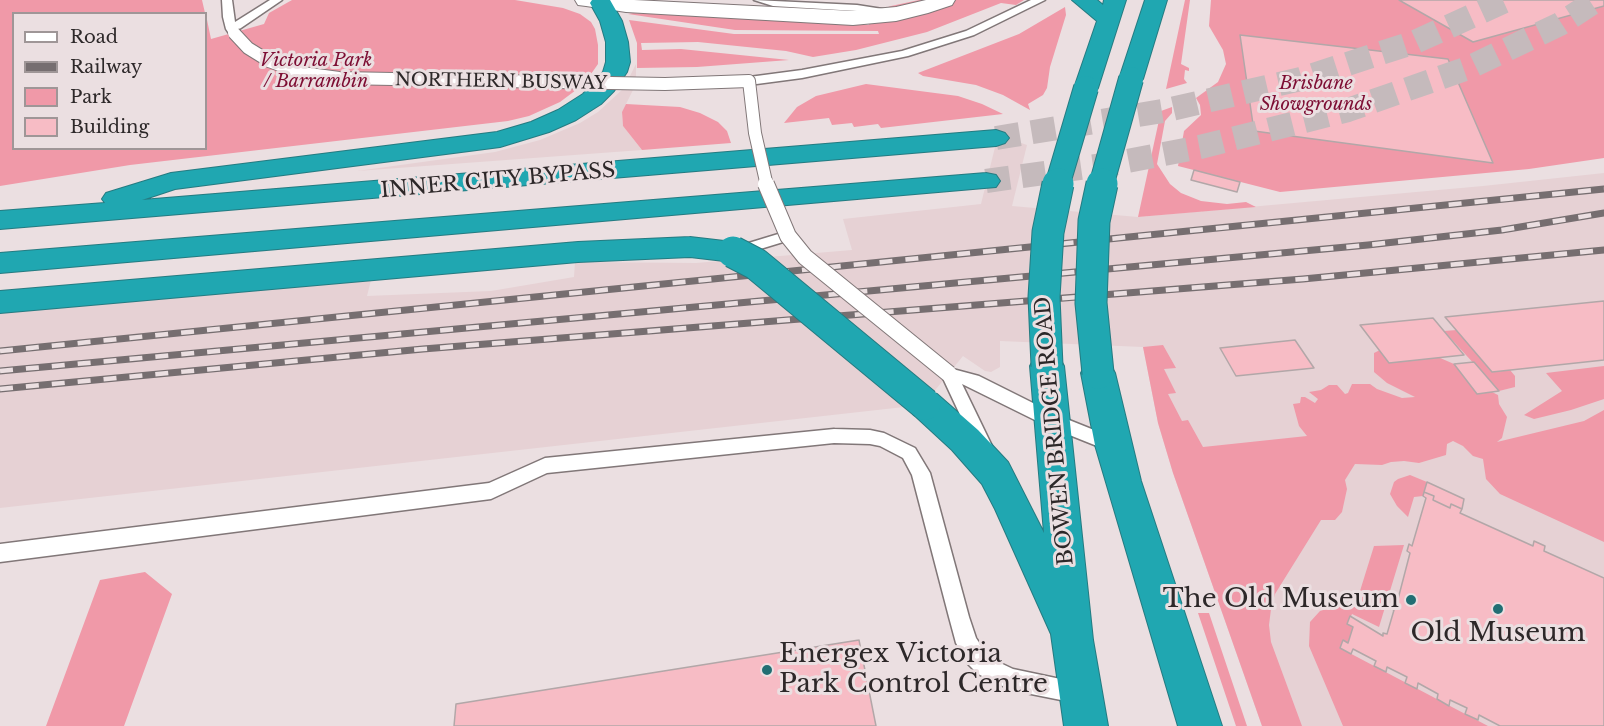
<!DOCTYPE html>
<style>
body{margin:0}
#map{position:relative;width:1604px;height:726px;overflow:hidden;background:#ebdfe1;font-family:"Libre Baskerville",serif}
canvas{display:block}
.legend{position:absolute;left:12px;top:12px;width:195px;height:138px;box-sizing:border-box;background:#ebdfe1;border:2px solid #9f9697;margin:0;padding:8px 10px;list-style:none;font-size:18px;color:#2d2829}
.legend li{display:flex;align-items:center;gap:12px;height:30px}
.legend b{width:30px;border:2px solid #9f9697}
</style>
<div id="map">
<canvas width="1604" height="726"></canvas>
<ul class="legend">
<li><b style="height:8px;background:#fff"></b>Road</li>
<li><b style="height:8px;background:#766e70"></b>Railway</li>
<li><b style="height:16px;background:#f099a8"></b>Park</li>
<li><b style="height:16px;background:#f7bcc5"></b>Building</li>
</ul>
</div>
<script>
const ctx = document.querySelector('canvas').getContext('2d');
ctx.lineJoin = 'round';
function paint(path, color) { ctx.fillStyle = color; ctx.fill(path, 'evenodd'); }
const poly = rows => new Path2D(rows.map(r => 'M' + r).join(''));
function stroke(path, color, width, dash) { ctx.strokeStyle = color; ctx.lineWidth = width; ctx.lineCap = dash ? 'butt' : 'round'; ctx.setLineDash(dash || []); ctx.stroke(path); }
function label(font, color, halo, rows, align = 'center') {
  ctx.font = font + ' "Libre Baskerville",serif'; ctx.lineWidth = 6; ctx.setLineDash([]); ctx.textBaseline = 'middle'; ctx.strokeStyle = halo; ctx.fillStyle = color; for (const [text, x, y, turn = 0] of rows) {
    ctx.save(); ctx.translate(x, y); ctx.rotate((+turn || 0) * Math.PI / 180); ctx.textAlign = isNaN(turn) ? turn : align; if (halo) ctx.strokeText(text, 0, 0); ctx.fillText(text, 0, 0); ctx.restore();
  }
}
paint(poly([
 [636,64,636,77,633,90,622,112,623,126,642,150,357,171,495,152,540,140,580,123,598,112,624,88],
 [998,135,1027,145,1012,206,1138,217,1483,186,1604,173,1604,726,1262,726,1173,473,1158,423,1143,347,1000,341,1000,367,991,372,985,371,963,356,914,416,904,407,0,508,0,313,371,280,367,296,491,291,574,277,575,262,696,263,852,250,843,219,981,204]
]), '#e6d1d4');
paint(poly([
 [0,0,202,0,205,13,14,14,14,148,206,148,206,15,211,39,264,24,269,13,292,0,515,0,563,8,580,14,591,22,595,29,598,45,598,64,584,84,560,102,529,116,508,121,130,165,0,186],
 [919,0,1024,0,1016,5,1001,3,927,32,856,50,813,57,786,51,698,42,641,43,642,50,681,49,789,60,697,67,637,68,637,43,629,20,734,34,879,34,878,31,735,30,628,14,633,13,869,25,865,15,891,6],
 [1185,0,1190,0,1181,64,1189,68,1189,71,1185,70,1184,79,1187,83,1166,89],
 [1211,0,1604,0,1604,158,1529,169,1280,192,1178,166,1184,131,1201,115,1200,105,1196,98,1218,82,1226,64,1223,50,1209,26],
 [1065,7,1066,15,1050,67,1047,88,1043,95,1028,104,1030,110,1003,95,976,85,923,76,918,73,1019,34],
 [866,84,958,96,982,104,1003,114,881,128,878,124,854,127,852,123,832,125,829,118,784,123,797,107,816,96],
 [626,104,680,107,700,113,718,122,727,131,731,143,642,150,623,126,622,112],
 [1172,107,1172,113,1165,121,1157,164,1170,184,1181,193,1201,201,1227,204,1246,202,1256,207,1138,217,1161,111],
 [1457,330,1492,372,1510,370,1515,376,1515,387,1499,391,1444,331],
 [1163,345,1176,368,1164,369,1176,393,1168,394,1182,421,1188,420,1203,447,1307,436,1299,426,1293,404,1300,403,1301,397,1305,397,1315,403,1318,399,1309,392,1321,390,1329,385,1337,385,1345,394,1348,393,1352,384,1370,384,1377,389,1402,398,1415,397,1387,383,1374,372,1374,353,1382,349,1431,354,1454,364,1477,394,1492,392,1498,395,1499,404,1507,417,1502,438,1497,442,1584,421,1604,410,1604,542,1500,494,1486,479,1483,459,1473,456,1463,446,1453,441,1447,444,1446,455,1419,463,1404,461,1391,462,1382,465,1355,464,1345,480,1347,489,1342,512,1335,520,1321,520,1275,594,1271,609,1269,625,1271,642,1302,726,1262,726,1173,473,1158,423,1143,347],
 [1604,366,1604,399,1571,410,1534,419,1524,415,1562,391,1546,373],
 [1410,475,1427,482,1423,496,1414,497,1408,517,1397,506,1390,494,1394,482,1398,479],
 [1404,545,1379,627,1352,614,1348,623,1353,627,1348,643,1343,640,1340,648,1488,726,1343,726,1309,646,1310,622,1320,611,1336,606,1355,607,1374,546],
 [145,572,172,594,124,726,46,726,100,580],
 [1198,613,1209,613,1247,726,1236,726]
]), '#f099a8');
const building = poly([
 [1399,0,1604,0,1604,6,1473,42,1399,0],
 [1240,35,1448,59,1493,163,1254,131,1240,35],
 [1194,170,1240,182,1237,192,1191,180,1194,170],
 [1604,301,1604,360,1492,372,1445,317,1604,301],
 [1433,318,1464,355,1389,363,1360,325,1433,318],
 [1295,340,1314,368,1236,376,1220,348,1295,340],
 [1474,362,1499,391,1477,394,1454,364,1474,362],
 [1427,482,1464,499,1462,509,1451,504,1450,508,1433,500,1434,496,1424,492,1427,482],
 [1424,492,1434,496,1433,500,1450,508,1451,504,1462,509,1460,513,1533,546,1534,541,1545,546,1544,551,1604,578,1604,726,1500,726,1479,715,1478,720,1465,714,1467,708,1450,700,1449,706,1437,699,1438,694,1418,683,1417,689,1405,683,1407,677,1387,667,1386,672,1374,666,1376,661,1353,649,1351,654,1340,648,1343,640,1348,643,1353,627,1347,624,1350,616,1383,636,1383,633,1387,634,1394,610,1390,608,1393,601,1397,603,1410,553,1407,551,1409,544,1412,546,1426,498,1423,496,1424,492],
 [859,640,876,726,454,726,456,704,859,640]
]);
paint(building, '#f7bcc5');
stroke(building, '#b2a7a8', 1.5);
stroke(poly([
 [996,138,1163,111,1301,79,1415,42,1507,0],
 [986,181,1117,163,1200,147,1348,110,1468,68,1560,24,1597,0]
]), '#c5babc', 24, [24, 12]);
const lane = poly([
 [222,0,232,0,235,22,270,0,282,0,238,30,240,33,234,36,230,35,226,29,223,17,222,0],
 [754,0,857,5,889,10,894,13,889,16,857,11,773,6,754,0],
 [1031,0,1045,0,974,35,908,56,802,78,749,85,743,81,749,77,802,70,902,51,966,31,1031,0],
 [788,231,793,233,795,236,793,239,734,257,727,252,729,249,788,231],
 [949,368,979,376,1059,416,1119,440,1122,445,1119,450,1113,452,1107,450,1047,426,962,384,992,446,989,451,983,453,977,451,941,374,943,370,949,368],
 [834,429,870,430,884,433,915,448,930,473,969,617,976,638,984,650,994,660,1013,669,1089,685,1092,693,1089,701,1081,704,1011,690,978,674,968,664,956,643,949,617,912,475,903,458,880,446,870,444,834,443,547,473,491,499,0,562,0,544,489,483,545,458,834,429]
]);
const secondary = poly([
 [575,0,634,0,853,11,896,7,926,0,955,0,952,5,928,13,896,21,853,25,626,12,586,6,578,5,575,0]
]);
const highway = poly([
 [592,0,610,0,622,21,628,42,630,62,627,72,614,91,601,104,576,120,549,132,500,147,175,189,142,200,996,130,1005,133,1009,138,1005,143,996,146,0,229,0,211,105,203,102,199,106,193,171,173,497,132,531,122,558,110,583,94,603,72,606,62,606,42,600,21,590,3,592,0],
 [1072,0,1097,0,1103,5,1104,0,1126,0,1098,88,1095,93,1086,95,1077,93,1074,88,1097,21,1072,0],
 [1145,0,1167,0,1143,79,1139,84,1131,86,1123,84,1119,79,1145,0],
 [986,173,996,175,1000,181,996,187,0,273,0,253,986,173],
 [690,237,733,242,743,245,748,252,743,259,733,262,690,257,578,262,0,313,0,291,578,242,690,237],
 [1047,353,1059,357,1064,366,1093,640,1108,726,1064,726,1051,634,995,509,982,484,952,450,913,414,908,404,913,394,925,391,937,394,978,430,1008,462,1044,533,1030,366,1035,357,1047,353],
 [1098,360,1110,364,1115,373,1141,481,1222,726,1178,726,1095,445,1081,373,1086,364,1098,360]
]);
stroke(lane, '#817778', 3);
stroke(secondary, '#817778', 2);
stroke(highway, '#257b81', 2);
paint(lane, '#fff');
paint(secondary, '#fff');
paint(highway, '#20a7b1');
const rail = poly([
 [0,351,1604,189],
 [0,371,1368,245,1502,230,1604,213],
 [0,389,423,349,1303,279,1604,250]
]);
stroke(rail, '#766e70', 7);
stroke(rail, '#ebdfe1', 4.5, [13]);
const laneBridgeFar1 = poly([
 [234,33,248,48,269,61,302,73,339,78,665,84,749,81,755,133,767,186]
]);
const laneBridge = poly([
 [766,184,788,236,805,257,949,374]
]);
const highwayBridgeFar1 = poly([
 [1057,186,1086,88],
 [1101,186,1131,79]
]);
const highwayBridge = poly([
 [733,252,756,264,925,404],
 [1047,366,1044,297,1048,232,1058,184],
 [1098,373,1091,303,1094,221,1102,184]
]);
stroke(laneBridgeFar1, '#817778', 14, []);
stroke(laneBridge, '#817778', 18, []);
stroke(highwayBridgeFar1, '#257b81', 26, []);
stroke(highwayBridge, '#257b81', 33, []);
stroke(laneBridgeFar1, '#fff', 12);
stroke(laneBridge, '#fff', 16);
stroke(highwayBridgeFar1, '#20a7b1', 24);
stroke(highwayBridge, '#20a7b1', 31);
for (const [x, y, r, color] of [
 [1411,600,6,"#226e73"],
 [1498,609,6,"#226e73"],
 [767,670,6,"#226e73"]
]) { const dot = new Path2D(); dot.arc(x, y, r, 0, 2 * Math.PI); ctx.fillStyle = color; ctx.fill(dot); stroke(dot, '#ebdfe1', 2); }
label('italic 18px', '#7d0d33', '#ebdfe1', [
 ["Victoria Park",316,61],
 ["/ Barrambin",316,82],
 ["Brisbane",1316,84],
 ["Showgrounds",1316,105]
]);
label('18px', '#2d2829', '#ebdfe1', [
 ["NORTHERN BUSWAY",501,82,1]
]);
label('21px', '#2d2829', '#ebdfe1', [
 ["INNER CITY BYPASS",498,181,-5],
 ["BOWEN BRIDGE ROAD",1055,431,-95]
]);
label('26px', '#2d2829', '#ebdfe1', [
 ["The Old Museum",1399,600],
 ["Old Museum",1498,634,"center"],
 ["Energex Victoria",779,655,"left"],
 ["Park Control Centre",779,685,"left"]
], 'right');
</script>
